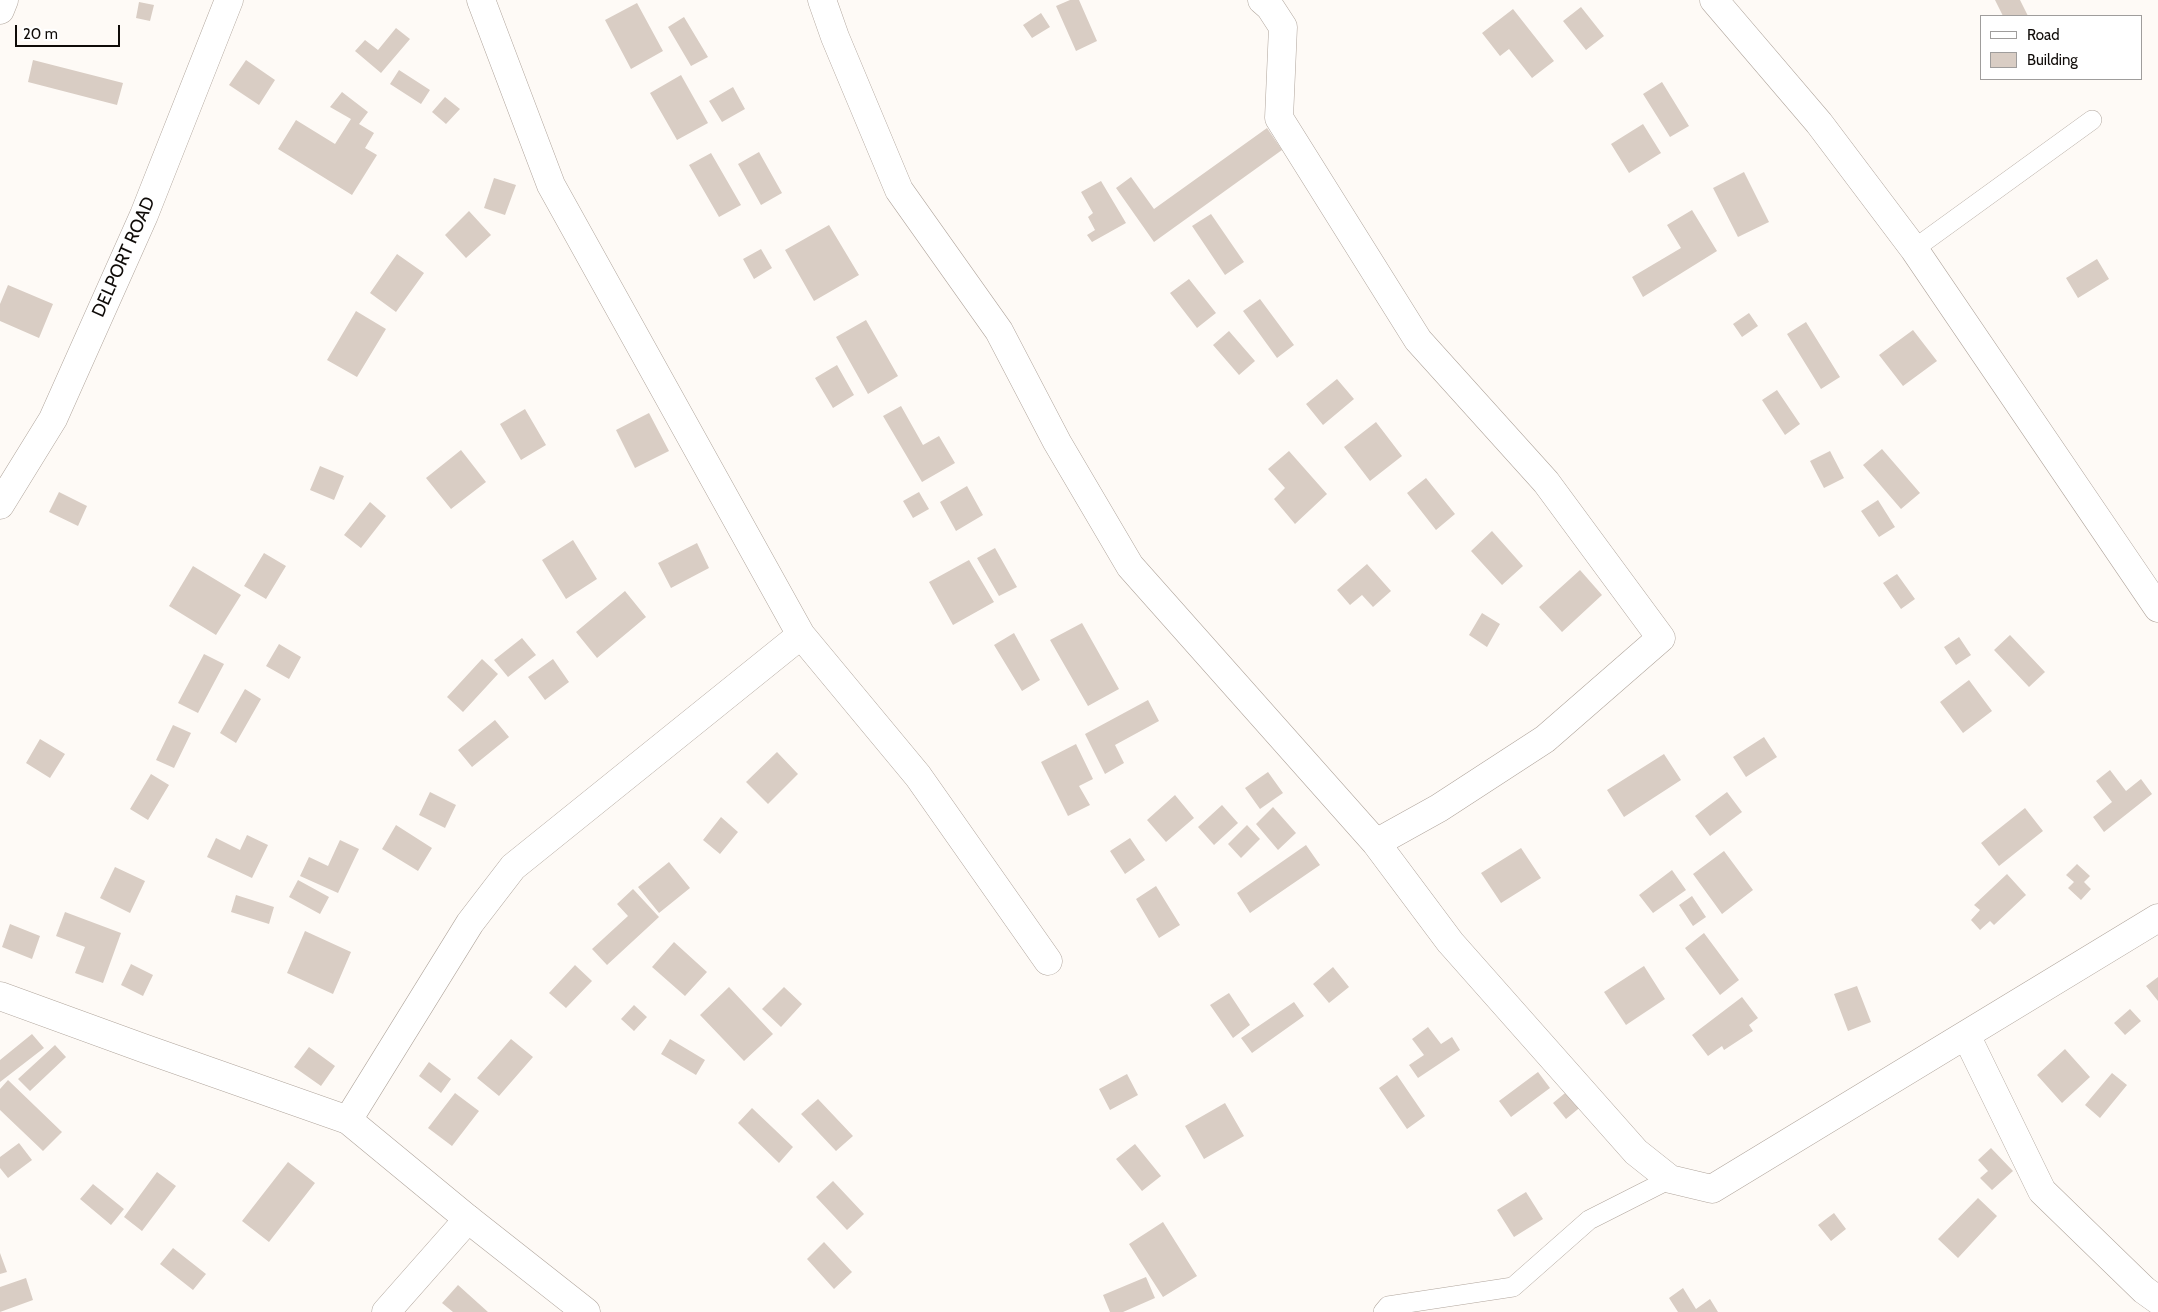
<!DOCTYPE html>
<style>
body{margin:0}
#map{position:relative;width:2158px;height:1312px;overflow:hidden;background:#fefaf6;font-family:Cabin,sans-serif}
canvas{display:block}
.legend{position:absolute;left:1980px;top:15px;width:162px;height:65px;box-sizing:border-box;background:#fff;border:1px solid #9f9d9c;margin:0;padding:6px 9px;list-style:none;font-size:15px;color:#0f0b08}
.legend li{display:flex;align-items:center;gap:10px;height:25px}
.legend b{width:25px;border:1px solid #9f9d9c}
.scale{position:absolute;left:15px;top:25px;width:105px;height:22px;box-sizing:border-box;border:2px solid #0f0b08;border-top:0;padding-left:6px;font-size:15px;line-height:18px;white-space:nowrap;color:#0f0b08;-webkit-text-stroke:4px #fff;paint-order:stroke}
</style>
<div id="map">
<canvas width="2158" height="1312"></canvas>
<ul class="legend">
<li><b style="height:6px;background:#fff"></b>Road</li>
<li><b style="height:14px;background:#d9cdc4"></b>Building</li>
</ul>
<div class="scale">20 m</div>
</div>
<script>
const ctx = document.querySelector('canvas').getContext('2d');
ctx.lineJoin = 'round';
function paint(path, color) { ctx.fillStyle = color; ctx.fill(path, 'evenodd'); }
const poly = rows => new Path2D(rows.map(r => 'M' + r).join(''));
function stroke(path, color, width, dash) { ctx.strokeStyle = color; ctx.lineWidth = width; ctx.lineCap = dash ? 'butt' : 'round'; ctx.setLineDash(dash || []); ctx.stroke(path); }
function label(font, color, halo, rows, align = 'center') {
  ctx.font = font + ' Cabin,sans-serif'; ctx.lineWidth = 4; ctx.setLineDash([]); ctx.textBaseline = 'middle'; ctx.strokeStyle = halo; ctx.fillStyle = color; for (const [text, x, y, turn = 0] of rows) {
    ctx.save(); ctx.translate(x, y); ctx.rotate((+turn || 0) * Math.PI / 180); ctx.textAlign = isNaN(turn) ? turn : align; if (halo) ctx.strokeText(text, 0, 0); ctx.fillText(text, 0, 0); ctx.restore();
  }
}
paint(poly([
 [1070,0,1079,0,1097,41,1076,51,1056,6],
 [1995,0,2020,0,2028,16,2003,16],
 [139,2,154,5,150,21,136,18],
 [637,3,663,51,631,69,605,20],
 [1581,7,1604,36,1586,50,1563,21],
 [1513,9,1554,61,1532,78,1509,49,1500,56,1482,33],
 [1041,13,1050,27,1032,38,1023,25],
 [684,17,708,57,691,66,668,27],
 [396,28,410,39,381,73,355,51,365,40,378,50],
 [33,60,123,83,117,105,28,82],
 [246,60,275,80,259,105,229,85],
 [399,70,430,90,421,104,390,84],
 [681,75,708,123,677,140,650,93],
 [1662,82,1689,126,1670,137,1643,94],
 [733,87,745,109,722,122,709,101],
 [342,92,368,112,359,124,374,133,365,148,377,155,352,195,278,149,296,120,335,144,351,119,330,107],
 [445,97,460,109,446,124,432,112],
 [1643,124,1661,153,1629,173,1611,144],
 [1267,128,1282,150,1154,242,1116,188,1131,177,1154,209],
 [759,152,782,193,761,205,738,164],
 [711,153,741,205,719,217,689,165],
 [1744,172,1769,222,1738,237,1713,188],
 [494,178,516,185,505,215,484,208],
 [1101,181,1126,223,1092,242,1087,235,1095,230,1088,217,1093,213,1081,192],
 [1692,210,1717,251,1643,297,1632,277,1681,248,1667,225],
 [469,211,491,235,466,258,445,235],
 [1211,214,1244,262,1225,275,1192,226],
 [829,225,859,275,814,301,785,250],
 [761,249,772,268,754,279,743,259],
 [397,254,424,273,396,312,370,293],
 [2097,259,2109,279,2078,298,2066,278],
 [1189,279,1216,313,1197,328,1170,293],
 [8,285,53,304,39,338,0,321,0,304],
 [1260,299,1294,345,1277,358,1243,311],
 [356,311,386,329,357,377,327,360],
 [1749,313,1758,326,1742,337,1733,324],
 [866,320,898,376,868,394,836,337],
 [1806,322,1840,377,1821,389,1787,334],
 [1913,330,1937,361,1903,386,1879,355],
 [1229,331,1255,361,1239,375,1213,345],
 [837,365,854,395,833,408,815,378],
 [1337,379,1354,399,1323,425,1306,404],
 [1777,390,1800,424,1785,435,1762,400],
 [901,406,923,445,939,436,955,463,922,482,883,416],
 [525,409,546,445,521,460,500,424],
 [649,413,669,451,635,468,616,430],
 [1376,422,1402,456,1370,481,1344,447],
 [1882,449,1920,493,1901,509,1863,465],
 [461,450,486,482,451,509,426,478],
 [1289,451,1327,494,1295,524,1274,499,1285,488,1268,469],
 [1830,451,1844,478,1824,488,1810,461],
 [320,466,344,476,334,500,310,490],
 [1426,478,1455,514,1436,530,1407,493],
 [967,486,983,515,956,531,940,502],
 [59,492,87,506,78,526,49,512],
 [919,492,929,509,913,518,903,501],
 [1878,500,1895,527,1879,537,1861,511],
 [370,502,386,516,361,548,344,535],
 [1492,531,1523,566,1502,585,1471,551],
 [573,540,597,579,566,599,542,560],
 [697,543,709,568,671,588,658,563],
 [995,548,1017,587,999,596,977,558],
 [264,553,286,566,266,599,244,586],
 [969,560,994,602,953,625,929,582],
 [1367,564,1391,591,1373,607,1362,595,1350,605,1337,590],
 [193,566,241,595,216,635,169,606],
 [1580,570,1602,595,1562,632,1539,607],
 [1897,574,1915,599,1901,609,1883,583],
 [625,591,646,617,597,658,576,632],
 [1482,613,1500,624,1487,647,1469,635],
 [1082,623,1119,689,1088,706,1050,640],
 [1014,633,1040,680,1022,691,994,645],
 [2010,635,2045,672,2029,687,1994,650],
 [1959,637,1971,655,1956,665,1944,647],
 [522,638,536,655,508,677,494,660],
 [279,644,301,657,289,679,266,666],
 [204,654,224,664,198,713,178,703],
 [482,659,498,674,463,712,447,697],
 [553,659,569,682,545,700,528,677],
 [1969,680,1992,711,1963,733,1940,702],
 [245,689,261,699,236,743,220,733],
 [1148,700,1159,721,1115,745,1124,763,1105,774,1085,734],
 [495,720,509,737,472,767,458,750],
 [173,725,191,733,174,768,156,760],
 [1764,737,1777,757,1746,777,1733,757],
 [40,739,65,754,50,778,26,763],
 [1076,744,1093,779,1079,786,1090,805,1068,816,1041,762],
 [777,752,798,774,768,804,746,782],
 [1664,754,1681,780,1624,817,1607,790],
 [2110,770,2126,791,2141,779,2152,794,2104,832,2093,817,2112,802,2096,781],
 [1268,772,1283,793,1260,809,1245,788],
 [151,774,169,785,148,820,130,809],
 [430,792,456,805,445,828,419,815],
 [1727,792,1742,812,1710,836,1695,816],
 [1175,795,1194,818,1166,842,1147,820],
 [1222,805,1238,823,1214,845,1198,827],
 [1273,807,1296,833,1278,850,1256,824],
 [2025,808,2043,831,1999,866,1981,843],
 [721,817,738,832,720,854,703,840],
 [396,825,432,848,418,871,382,849],
 [1247,825,1260,839,1241,858,1228,844],
 [247,835,268,845,252,878,207,857,216,838,240,850],
 [1130,838,1145,860,1125,874,1110,851],
 [340,840,359,849,338,893,300,876,309,857,328,866],
 [1306,845,1320,865,1250,913,1237,893],
 [1521,848,1541,878,1501,903,1481,873],
 [1724,851,1753,890,1722,914,1693,874],
 [669,862,690,888,659,913,638,887],
 [2077,864,2090,876,2084,882,2091,889,2081,900,2068,888,2074,882,2066,875],
 [115,867,145,881,130,913,100,898],
 [1672,870,1686,890,1653,913,1639,895],
 [2007,874,2026,895,1994,925,1990,921,1980,930,1971,920,1980,910,1974,905],
 [298,880,329,897,320,914,289,897],
 [1156,886,1180,925,1159,938,1136,899],
 [633,889,659,917,607,965,592,949,628,916,617,904],
 [236,895,274,907,269,924,231,912],
 [1692,896,1706,917,1693,926,1679,905],
 [65,912,121,933,103,983,75,973,85,947,56,936],
 [10,924,40,936,32,959,2,947],
 [305,931,351,952,333,994,287,973],
 [1704,933,1739,980,1720,995,1685,948],
 [674,942,707,972,685,996,652,967],
 [131,964,153,975,143,996,121,985],
 [575,965,592,981,566,1008,549,993],
 [1644,966,1665,999,1626,1025,1604,992],
 [1333,967,1349,987,1329,1003,1313,984],
 [2158,977,2158,1001,2146,986],
 [1857,986,1871,1022,1848,1031,1834,994],
 [729,987,773,1034,744,1061,700,1015],
 [784,987,802,1004,781,1027,762,1009],
 [1229,993,1250,1025,1233,1038,1210,1005],
 [1742,997,1758,1018,1749,1025,1753,1031,1724,1050,1722,1046,1708,1056,1692,1035],
 [1294,1002,1304,1016,1252,1053,1241,1038],
 [634,1005,647,1017,634,1031,621,1019],
 [2130,1009,2141,1021,2125,1035,2114,1023],
 [1428,1027,1441,1044,1452,1037,1460,1050,1418,1078,1409,1065,1424,1055,1412,1039],
 [32,1034,44,1048,0,1082,0,1060],
 [511,1039,533,1057,499,1096,477,1078],
 [670,1039,705,1060,696,1075,661,1054],
 [55,1045,66,1057,30,1091,18,1079],
 [309,1047,335,1066,321,1086,294,1067],
 [2065,1049,2090,1077,2062,1103,2037,1075],
 [429,1062,451,1079,441,1093,419,1076],
 [1538,1072,1550,1088,1511,1117,1499,1101],
 [2112,1073,2127,1085,2100,1118,2085,1105],
 [1127,1074,1138,1095,1110,1110,1099,1089],
 [1397,1075,1425,1116,1407,1129,1379,1088],
 [8,1080,62,1132,43,1151,0,1110,0,1089],
 [1570,1089,1583,1105,1566,1119,1553,1103],
 [455,1093,479,1111,452,1146,428,1128],
 [818,1099,853,1136,836,1151,801,1114],
 [1225,1103,1244,1136,1204,1159,1185,1126],
 [752,1108,793,1147,779,1163,738,1123],
 [19,1143,32,1160,8,1178,0,1168,0,1157],
 [1135,1144,1161,1176,1142,1191,1116,1159],
 [1991,1148,2013,1171,1992,1190,1980,1178,1988,1171,1978,1160],
 [288,1162,315,1183,269,1242,242,1221],
 [157,1172,176,1186,142,1231,124,1217],
 [833,1181,864,1214,847,1230,816,1197],
 [93,1184,124,1209,111,1225,80,1199],
 [1526,1192,1543,1219,1514,1237,1497,1210],
 [1978,1198,1997,1216,1958,1258,1938,1239],
 [1834,1213,1846,1229,1831,1241,1818,1225],
 [1163,1222,1197,1276,1163,1297,1129,1244],
 [824,1242,852,1272,834,1289,807,1259],
 [173,1248,206,1274,193,1290,160,1264],
 [0,1253,7,1272,0,1274],
 [1146,1277,1155,1298,1123,1312,1110,1312,1103,1295],
 [26,1278,33,1300,0,1312,0,1287],
 [458,1285,488,1312,453,1312,442,1303],
 [1683,1288,1696,1309,1710,1299,1718,1312,1678,1312,1669,1298]
]), '#d9cdc4');
const service = poly([
 [1914,249,2092,120],
 [1383,1312,1388,1306,1513,1287,1589,1220,1670,1179]
]);
const minor = poly([
 [481,0,551,185,801,635,918,776,1048,961],
 [822,0,835,37,899,190,999,331,1057,442,1130,566,1376,843,1450,942,1636,1152,1670,1179,1712,1189,2158,918],
 [1262,0,1270,7,1283,27,1279,118,1418,340,1546,482,1661,638,1545,739,1439,808,1376,843],
 [1714,0,1819,123,1914,249,2158,608],
 [0,10,4,0],
 [1966,1035,2042,1191,2144,1290,2158,1300],
 [348,1120,470,923,513,867,801,635],
 [386,1312,468,1219]
]);
const tertiary = poly([
 [0,505,53,419,144,215,229,0],
 [0,996,143,1048,348,1120,468,1219,586,1312]
]);
stroke(service, '#b0a59c', 20);
stroke(minor, '#b0a59c', 29);
stroke(tertiary, '#b0a59c', 29);
stroke(service, '#fff', 19);
stroke(minor, '#fff', 28);
stroke(tertiary, '#fff', 28);
label('18px', '#0f0b08', '#fff', [
 ["DELPORT ROAD",124,257,-66]
]);
</script>
